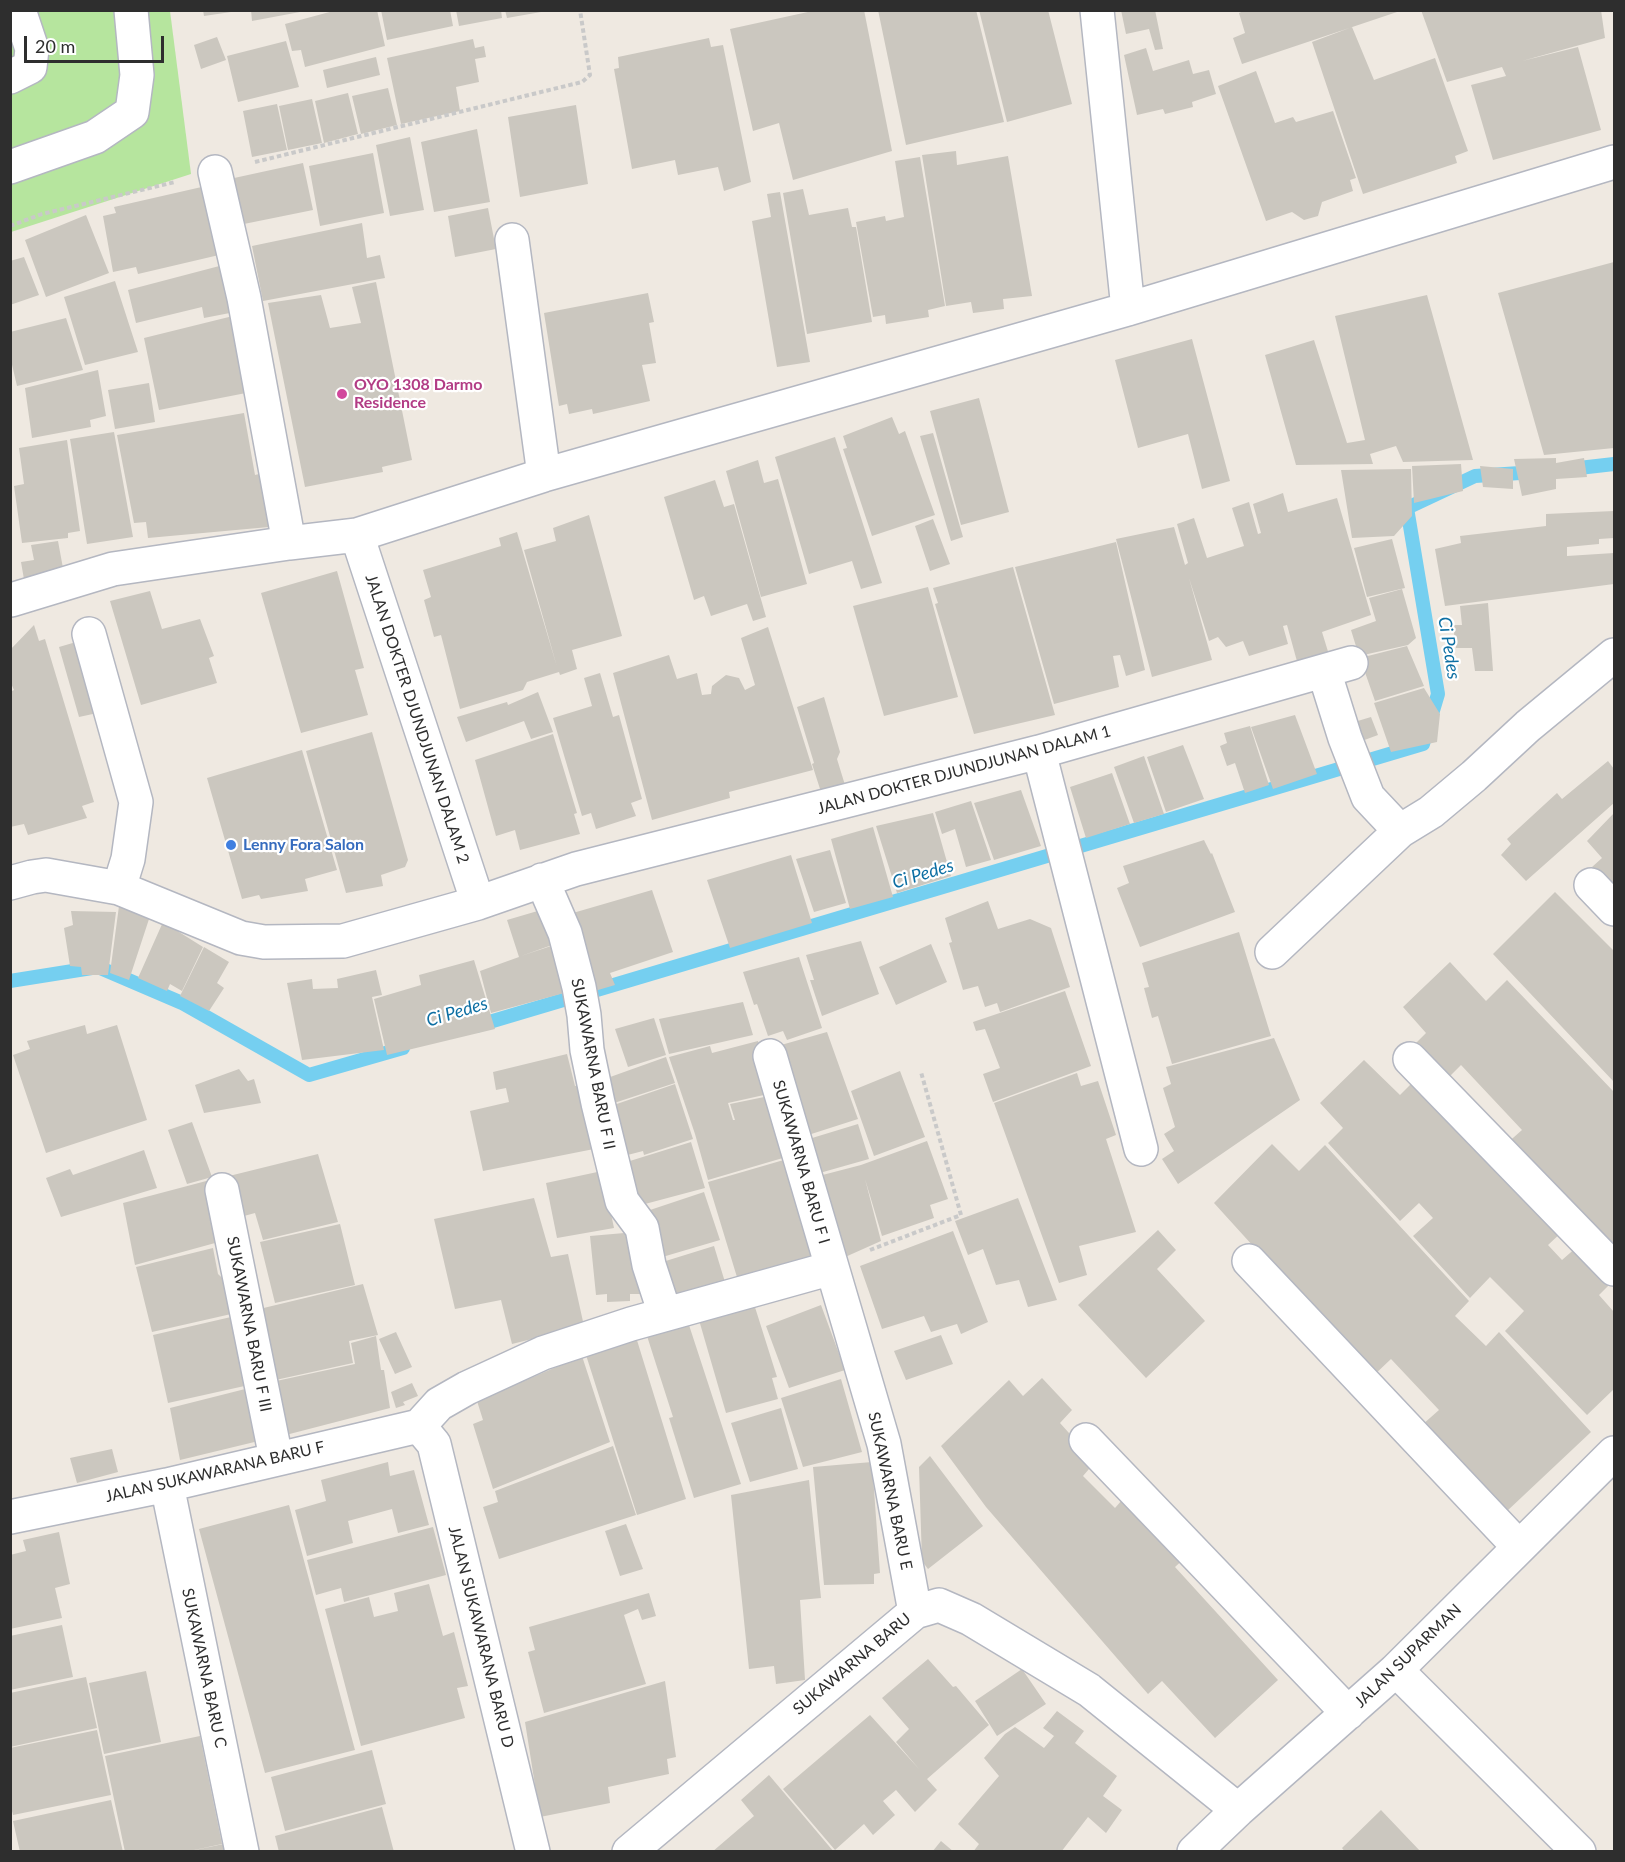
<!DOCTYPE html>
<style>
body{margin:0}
#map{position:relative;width:1625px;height:1862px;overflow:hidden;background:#efe9e1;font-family:Lato,sans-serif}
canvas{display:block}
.frame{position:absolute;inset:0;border:12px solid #2e2e2e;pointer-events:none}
.scale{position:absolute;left:24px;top:36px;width:140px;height:27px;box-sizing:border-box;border:3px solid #2e2e2e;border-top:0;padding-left:8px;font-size:18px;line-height:21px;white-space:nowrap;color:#2e2e2e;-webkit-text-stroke:4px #fff;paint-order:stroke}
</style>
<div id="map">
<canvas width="1625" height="1862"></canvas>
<div class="frame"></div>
<div class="scale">20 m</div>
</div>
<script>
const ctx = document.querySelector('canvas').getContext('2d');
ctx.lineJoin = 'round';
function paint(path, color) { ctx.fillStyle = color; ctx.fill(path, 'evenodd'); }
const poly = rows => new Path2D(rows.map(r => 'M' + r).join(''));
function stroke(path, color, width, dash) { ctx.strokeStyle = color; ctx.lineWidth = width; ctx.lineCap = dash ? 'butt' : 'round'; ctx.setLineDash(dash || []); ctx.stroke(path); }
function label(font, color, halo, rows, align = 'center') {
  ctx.font = font + ' Lato,sans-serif'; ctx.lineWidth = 4.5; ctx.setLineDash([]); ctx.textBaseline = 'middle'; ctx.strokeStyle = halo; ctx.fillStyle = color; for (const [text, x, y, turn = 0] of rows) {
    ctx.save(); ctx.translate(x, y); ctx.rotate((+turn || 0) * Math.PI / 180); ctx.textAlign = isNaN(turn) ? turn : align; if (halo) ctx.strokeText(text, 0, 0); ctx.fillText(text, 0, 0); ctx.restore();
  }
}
paint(poly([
 [10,11,170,11,191,174,11,232]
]), '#b6e59e');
stroke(poly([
 [1570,469,1614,464],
 [10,981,98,967,182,1003,309,1075,403,1048],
 [476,1026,1423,744,1438,694,1407,508,1475,476,1535,472]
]), '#75cff0', 14);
paint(poly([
 [203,10,230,10,231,12,204,16],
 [251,10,300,10,300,12,252,21],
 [337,10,377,10,385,46,305,67,301,50,292,51,285,24],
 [381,10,450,10,453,26,387,40],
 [456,10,501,10,502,18,459,26],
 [505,10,540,10,541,12,507,18],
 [817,10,864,10,892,151,793,180,779,123,753,131,730,29],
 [878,10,976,10,1004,122,906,145],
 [979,10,1048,10,1072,104,1007,122],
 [1121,10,1155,10,1163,49,1155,50,1149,29,1126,34],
 [1245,10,1400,10,1400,11,1242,64,1233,38,1245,33,1239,13],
 [1421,10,1601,10,1605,38,1522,61,1578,47,1601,130,1493,160,1471,85,1506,76,1502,67,1447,82],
 [1352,27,1374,80,1435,58,1468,151,1455,156,1457,163,1363,194,1312,42],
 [217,37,226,60,201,69,194,45],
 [709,38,711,47,723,45,751,182,724,191,718,167,678,175,675,160,632,169,614,69,619,68,618,57],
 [473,39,475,48,484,46,486,57,475,59,479,82,456,87,460,111,401,124,387,58],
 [286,41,299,87,238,102,227,56],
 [1146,48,1153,71,1189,60,1193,74,1209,70,1216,94,1192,102,1193,107,1165,114,1163,109,1137,115,1124,55],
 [376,57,380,75,327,88,323,70],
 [1256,71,1275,123,1293,117,1296,122,1333,111,1356,178,1350,180,1353,191,1322,202,1318,216,1304,220,1292,212,1266,221,1218,86],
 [388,88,397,125,361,134,352,96],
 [348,93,358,134,324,143,315,101],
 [312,99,322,143,288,150,279,106],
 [277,104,287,150,252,157,243,111],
 [576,105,588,184,520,197,508,117],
 [477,129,490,202,434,212,421,142],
 [410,137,424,210,390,216,376,145],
 [956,151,957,165,1008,156,1032,296,1003,299,1004,309,973,313,971,302,946,306,922,155],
 [373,153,384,213,320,226,309,166],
 [920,157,945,306,928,310,929,317,886,324,885,315,873,317,856,222,885,216,886,221,904,217,895,161],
 [303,163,313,210,234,226,225,180],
 [206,186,219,255,138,274,136,267,113,272,103,216,116,213,114,207],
 [803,189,809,215,848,208,852,227,856,227,872,322,807,334,783,193],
 [780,192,810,362,777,367,752,221,771,217,767,194],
 [488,208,496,249,455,257,448,216],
 [86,215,109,273,46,297,25,240],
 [362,223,367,258,380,255,385,278,263,301,252,246],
 [24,257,39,295,10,305,10,261],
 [1614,262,1614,448,1544,455,1498,293],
 [227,264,235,312,204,318,202,307,136,323,128,290],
 [115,281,138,352,85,365,64,297],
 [376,282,412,460,382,467,383,472,305,487,268,303,321,295,330,328,361,323,352,287],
 [648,293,654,322,649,323,656,363,642,365,650,401,593,414,592,409,569,414,567,404,559,406,544,313],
 [1427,295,1473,460,1403,462,1396,446,1370,454,1373,464,1296,465,1265,355,1314,340,1347,443,1365,440,1335,316],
 [241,314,252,355,238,359,246,393,159,410,144,338],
 [66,318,83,370,17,386,10,356,10,332],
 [1192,339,1230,481,1202,489,1188,434,1138,448,1115,360],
 [98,370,106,416,90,420,91,427,32,438,25,388],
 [149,383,155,422,115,429,108,390],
 [979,398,1009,512,961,525,930,411],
 [244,413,255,475,259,474,269,527,148,538,146,522,134,523,117,435],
 [892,417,899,434,905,431,935,515,872,536,843,449,847,448,843,436],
 [114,432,133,537,87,544,70,439],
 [933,433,963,537,951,541,920,436],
 [835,437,882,583,861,589,852,561,809,574,775,457],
 [67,440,80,531,68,533,68,538,22,543,14,486,24,484,19,448],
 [1556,458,1556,463,1584,458,1587,477,1556,479,1556,489,1522,496,1514,459],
 [758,460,764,483,778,479,807,584,761,597,726,471],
 [1461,464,1463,491,1414,503,1412,466],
 [1480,466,1513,469,1513,489,1483,487],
 [1411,469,1412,516,1394,536,1352,538,1341,470],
 [715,480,724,507,734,504,766,617,753,621,747,604,711,616,704,596,694,600,664,497],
 [1283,493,1288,512,1337,498,1371,615,1322,632,1330,658,1298,665,1287,625,1283,626,1288,644,1249,656,1243,641,1226,647,1218,637,1209,641,1189,578,1212,660,1152,677,1116,539,1174,527,1185,565,1188,563,1177,524,1194,518,1207,558,1244,546,1232,508,1249,502,1258,534,1261,533,1253,504],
 [1614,511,1614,538,1599,539,1599,544,1567,547,1567,556,1614,553,1614,584,1445,606,1435,549,1461,543,1460,536,1546,526,1546,514],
 [589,515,622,636,572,650,577,669,560,675,559,672,527,682,523,690,460,709,441,635,434,637,424,600,431,597,423,570,501,546,499,538,517,532,557,667,524,550,556,541,553,528],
 [933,519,950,564,930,571,915,526],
 [1392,539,1405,588,1367,597,1354,548],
 [58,541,65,579,25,585,21,562,34,560,31,545],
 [1116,542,1145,670,1126,676,1120,655,1113,656,1119,687,1054,704,1015,567],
 [1013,567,1055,715,974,734,935,604,938,603,933,588],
 [337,571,364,668,355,670,368,715,301,733,261,593],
 [928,587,958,697,884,716,853,606],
 [1402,589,1416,638,1408,645,1359,656,1351,630,1376,621,1369,598],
 [150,591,162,629,200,619,214,656,209,658,217,683,141,705,110,601],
 [1488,603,1493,671,1475,671,1472,648,1456,648,1453,625,1462,625,1460,606],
 [34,625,39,641,45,639,94,802,82,806,87,818,28,835,24,824,10,827,10,692,14,690,10,681,10,650],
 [768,627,813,770,729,792,730,798,652,820,613,673,669,655,677,679,697,673,702,695,711,694,712,686,726,675,739,678,745,690,755,685,741,638],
 [83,640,102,712,79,717,59,647],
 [1407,646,1424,686,1375,701,1360,658],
 [600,673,613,717,619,715,642,799,631,803,636,816,596,829,591,813,582,816,553,718,592,706,584,678],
 [1424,688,1440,714,1437,742,1391,752,1374,703],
 [538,692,553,732,531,739,524,721,466,742,457,717,507,702,508,705],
 [824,697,840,752,837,759,845,785,821,792,812,764,814,763,797,707],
 [1295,715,1317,774,1273,789,1251,727],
 [1371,717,1378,735,1359,742,1351,723],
 [1250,726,1269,785,1245,793,1235,763,1227,766,1220,746,1227,743,1224,733],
 [372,732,408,860,405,867,381,875,383,886,346,893,306,751],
 [553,734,577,813,574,814,580,834,520,850,515,830,496,836,475,760],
 [1183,745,1204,799,1166,812,1147,757],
 [302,750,337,870,305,879,308,891,261,899,259,895,242,899,207,778],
 [1144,756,1164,814,1134,823,1114,767],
 [1608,761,1614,769,1614,803,1526,881,1501,855,1511,844,1507,839,1557,793,1562,799],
 [1112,773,1130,824,1086,838,1070,787],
 [1021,790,1041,846,994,860,974,803],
 [971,801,991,860,966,867,955,829,942,834,935,812],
 [933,813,951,876,897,893,876,826],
 [1614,813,1614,891,1592,867,1602,858,1587,841],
 [873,827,893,897,850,909,831,839],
 [1204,840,1211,854,1212,853,1235,912,1140,947,1117,888,1129,883,1123,866],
 [830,850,846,903,814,912,796,859],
 [791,855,812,923,730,948,707,880],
 [652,890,673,952,610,973,615,985,588,993,566,915],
 [1555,892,1614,951,1614,1082,1493,954],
 [988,901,998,929,1030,919,1051,928,1070,987,1000,1012,997,1003,985,1007,978,986,963,990,949,943,952,942,945,918],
 [119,906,150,916,129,980,110,973],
 [541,910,555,944,521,956,554,945,568,992,491,1013,480,971,519,957,507,920],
 [71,911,116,912,108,975,82,975,81,967,70,966,64,928,73,925],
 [163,922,203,947,182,991,170,984,167,991,138,978],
 [1239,932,1271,1036,1172,1064,1158,1016,1152,1018,1144,988,1149,987,1142,963],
 [861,941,879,994,822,1016,810,980,814,980,806,955],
 [931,944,947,982,896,1005,879,967],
 [204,947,229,962,217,983,224,988,209,1011,180,996],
 [799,957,822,1028,787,1040,783,1031,768,1036,757,1004,754,1005,743,972],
 [474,960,495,1029,387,1055,374,999,421,985,419,975],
 [1450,962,1486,1001,1507,980,1614,1092,1614,1257,1505,1145,1522,1130,1461,1065,1447,1079,1413,1046,1426,1033,1403,1007],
 [376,970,382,995,372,997,384,1050,302,1060,287,983,312,979,313,989,338,988,337,979],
 [1065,991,1091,1066,993,1102,983,1074,1000,1068,985,1029,976,1031,973,1022],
 [743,1002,753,1035,669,1054,659,1019],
 [654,1018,666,1055,628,1067,615,1029],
 [85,1025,87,1034,117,1025,147,1120,46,1153,13,1055,30,1049,27,1041],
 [827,1032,858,1119,802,1137,774,1047],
 [1274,1038,1300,1100,1178,1184,1162,1159,1174,1151,1164,1134,1175,1127,1163,1088,1171,1084,1166,1067],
 [758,1041,773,1093,728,1103,733,1120,735,1120,730,1104,774,1095,793,1155,708,1180,695,1134,669,1057,710,1046,712,1053],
 [567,1054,575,1086,584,1084,599,1148,483,1171,470,1111,509,1102,506,1088,496,1090,493,1072],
 [666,1057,675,1083,608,1105,599,1081],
 [1364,1060,1400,1095,1416,1079,1563,1231,1548,1245,1562,1260,1578,1246,1612,1282,1599,1295,1614,1312,1614,1389,1587,1415,1505,1331,1524,1311,1490,1277,1470,1298,1413,1236,1433,1218,1419,1203,1400,1221,1328,1143,1343,1128,1320,1103],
 [239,1069,248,1081,254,1079,261,1103,204,1113,195,1085],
 [900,1071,925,1137,874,1156,851,1091],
 [1077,1073,1081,1086,1098,1081,1116,1135,1106,1139,1136,1232,1079,1246,1087,1275,1059,1283,994,1103],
 [675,1084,693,1139,644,1155,643,1151,616,1158,605,1108],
 [192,1122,212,1177,187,1184,168,1130],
 [858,1124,869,1159,809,1176,799,1142],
 [927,1141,948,1199,930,1205,934,1218,882,1236,865,1179,881,1241,834,1262,811,1178,861,1165],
 [691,1142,705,1188,630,1208,617,1165],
 [1272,1144,1299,1171,1325,1145,1469,1301,1455,1316,1486,1346,1499,1332,1591,1432,1506,1512,1422,1425,1439,1410,1391,1359,1372,1377,1214,1203],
 [144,1150,157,1188,61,1217,46,1178,70,1169,73,1175],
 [318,1154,338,1222,263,1240,255,1213,233,1219,221,1178],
 [794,1157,823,1263,740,1287,708,1182],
 [602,1171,614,1228,557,1238,546,1183],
 [210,1180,226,1240,135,1265,123,1203],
 [704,1192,720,1240,659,1258,644,1212],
 [534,1198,551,1257,568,1254,584,1326,512,1344,501,1300,455,1309,434,1219],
 [1018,1198,1057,1300,1028,1307,1019,1280,996,1285,983,1249,968,1255,955,1221],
 [340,1224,355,1285,275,1303,260,1242],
 [1158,1230,1176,1250,1157,1269,1205,1321,1146,1378,1078,1305],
 [953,1231,988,1322,961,1334,957,1324,931,1332,924,1316,882,1329,860,1266],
 [636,1232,642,1294,630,1294,630,1301,607,1302,607,1294,596,1295,590,1236],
 [714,1246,728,1292,670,1308,656,1264],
 [213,1248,218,1274,236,1291,240,1312,152,1332,136,1267],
 [363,1284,378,1335,349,1341,353,1363,262,1383,247,1312],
 [754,1304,777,1377,772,1378,778,1399,726,1413,699,1320],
 [821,1305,845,1370,789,1388,766,1326],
 [244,1314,258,1383,168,1403,153,1335],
 [688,1322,741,1484,694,1498,669,1418,673,1417,647,1336],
 [396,1332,412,1367,395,1374,379,1339],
 [941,1335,953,1364,906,1380,894,1351],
 [376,1336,381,1370,384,1370,390,1408,278,1437,267,1383,355,1364,351,1343],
 [636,1337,686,1499,637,1515,586,1355],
 [582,1356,610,1442,493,1489,473,1424,483,1420,477,1401],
 [1042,1378,1072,1410,1060,1423,1095,1462,1083,1476,1115,1508,1129,1492,1188,1555,1175,1567,1278,1680,1215,1738,1162,1681,1148,1694,986,1507,941,1446,1009,1380,1023,1396],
 [841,1379,862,1452,803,1467,781,1398],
 [412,1383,418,1396,403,1402,405,1405,396,1408,391,1392],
 [261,1385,271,1438,180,1460,170,1408],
 [781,1408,798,1469,750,1482,731,1423],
 [613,1446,636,1515,499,1559,483,1507,498,1502,495,1491],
 [112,1449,118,1472,77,1483,70,1458],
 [930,1456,983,1526,928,1569,922,1561,919,1467],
 [388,1462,390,1476,414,1470,429,1525,398,1533,392,1509,348,1521,353,1543,307,1556,295,1510,326,1501,321,1480],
 [872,1462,880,1573,874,1574,874,1584,824,1585,813,1467],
 [809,1480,821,1598,800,1600,805,1680,776,1684,774,1666,749,1669,731,1495],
 [289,1505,355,1750,265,1773,199,1529],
 [626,1524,643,1569,620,1576,605,1531],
 [433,1527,446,1575,344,1602,341,1588,316,1595,307,1560],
 [59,1532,70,1584,55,1588,62,1618,10,1629,10,1555,26,1551,23,1540],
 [429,1584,443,1636,454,1632,468,1686,457,1688,465,1718,361,1746,325,1609,369,1597,374,1617,398,1611,394,1593],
 [649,1593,656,1616,642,1620,638,1609,624,1615,646,1684,544,1713,528,1652,535,1650,529,1627],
 [62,1625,73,1677,10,1690,10,1636],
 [928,1659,953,1687,956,1686,989,1725,927,1779,937,1790,915,1812,896,1790,883,1801,895,1815,873,1835,864,1824,835,1850,783,1789,870,1715,919,1769,896,1742,909,1729,882,1698],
 [1022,1669,1046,1704,997,1736,975,1701],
 [146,1671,161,1742,104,1754,89,1683],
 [86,1677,97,1728,10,1747,10,1693],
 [665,1681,676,1757,667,1759,669,1774,608,1787,610,1803,540,1817,525,1722],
 [1057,1711,1084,1731,1075,1743,1117,1776,1103,1796,1122,1810,1106,1833,1088,1817,1061,1852,973,1852,979,1844,958,1824,999,1776,984,1758,1005,1734,1015,1727,1044,1748,1054,1736,1043,1728],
 [97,1730,111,1795,13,1815,10,1803,10,1748],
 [200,1736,222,1844,185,1852,125,1852,105,1756],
 [372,1750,386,1804,285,1831,271,1777],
 [769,1775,834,1852,712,1852,754,1816,741,1800],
 [111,1800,123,1852,20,1852,13,1821],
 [382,1807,394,1852,279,1852,275,1836],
 [1381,1810,1421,1852,1345,1852,1342,1848],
 [941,1841,954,1852,932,1852],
 [233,1842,235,1852,195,1852,195,1850]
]), '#cbc7bf');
const minor = poly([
 [1097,10,1128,309],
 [10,77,30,67,32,49,19,10],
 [10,167,95,137,132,112,137,75,131,10],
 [215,172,244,298,289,543],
 [512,240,544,475],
 [357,535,478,903],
 [11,600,113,569,289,543,357,535,544,475,1128,309,1614,162],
 [89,634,136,802,128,859,119,888],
 [1324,671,1345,738,1368,797,1400,831,1431,812,1474,776,1528,726,1614,655],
 [1039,752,1141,1149],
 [542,880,565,933,579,987,584,1015,587,1050,598,1103,622,1201,642,1228,649,1265,665,1314],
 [10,883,32,877,46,875,119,888,241,938,264,942,343,941,478,903,576,869,1039,752,1351,663],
 [1591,885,1614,909],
 [1272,952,1400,831],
 [770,1056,884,1444,915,1612],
 [1410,1059,1614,1269],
 [222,1190,276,1458],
 [1249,1261,1519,1547],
 [419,1426,439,1404,467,1388,543,1353,631,1324,832,1268],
 [419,1426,434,1444,533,1852],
 [1086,1440,1348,1713],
 [167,1485,242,1852],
 [10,1517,167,1485,419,1426],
 [1396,1670,1579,1852],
 [629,1852,915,1612,939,1605,971,1619,1089,1690,1238,1810],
 [1194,1852,1238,1810,1396,1670,1614,1453]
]);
stroke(minor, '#b4b7c1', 36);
stroke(poly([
 [255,162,582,82,590,75,580,10],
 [10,226,42,214,175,182],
 [870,1250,961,1215,921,1072]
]), '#c9c9c9', 4, [4.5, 3]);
stroke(minor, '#fff', 33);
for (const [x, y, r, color] of [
 [342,394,6,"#d1479c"],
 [231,845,6,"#3f7fe0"]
]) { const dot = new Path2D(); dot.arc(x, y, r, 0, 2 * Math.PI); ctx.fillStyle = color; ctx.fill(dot); stroke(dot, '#fff', 2); }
label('bold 16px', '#b23c85', '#fff', [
 ["OYO 1308 Darmo",354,385],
 ["Residence",354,403]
], 'left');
label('16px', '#2e2e2e', '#fff', [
 ["JALAN DOKTER DJUNDJUNAN DALAM 2",417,719,72],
 ["JALAN DOKTER DJUNDJUNAN DALAM 1",964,770,-15],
 ["SUKAWARNA BARU F II",593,1064,79],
 ["SUKAWARNA BARU F I",801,1162,74],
 ["SUKAWARNA BARU F III",249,1324,79],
 ["JALAN SUKAWARANA BARU F",215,1472,-13],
 ["SUKAWARNA BARU E",890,1491,78],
 ["JALAN SUKAWARANA BARU D",481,1637,76],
 ["JALAN SUPARMAN",1408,1656,-44],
 ["SUKAWARNA BARU",852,1664,-40],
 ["SUKAWARNA BARU C",204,1668,78]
]);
label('bold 16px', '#366cbe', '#fff', [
 ["Lenny Fora Salon",243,845]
], 'left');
label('italic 18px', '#0d6fa3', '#fff', [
 ["Ci Pedes",1449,648,81],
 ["Ci Pedes",923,874,-17],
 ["Ci Pedes",457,1012,-17]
]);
</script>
